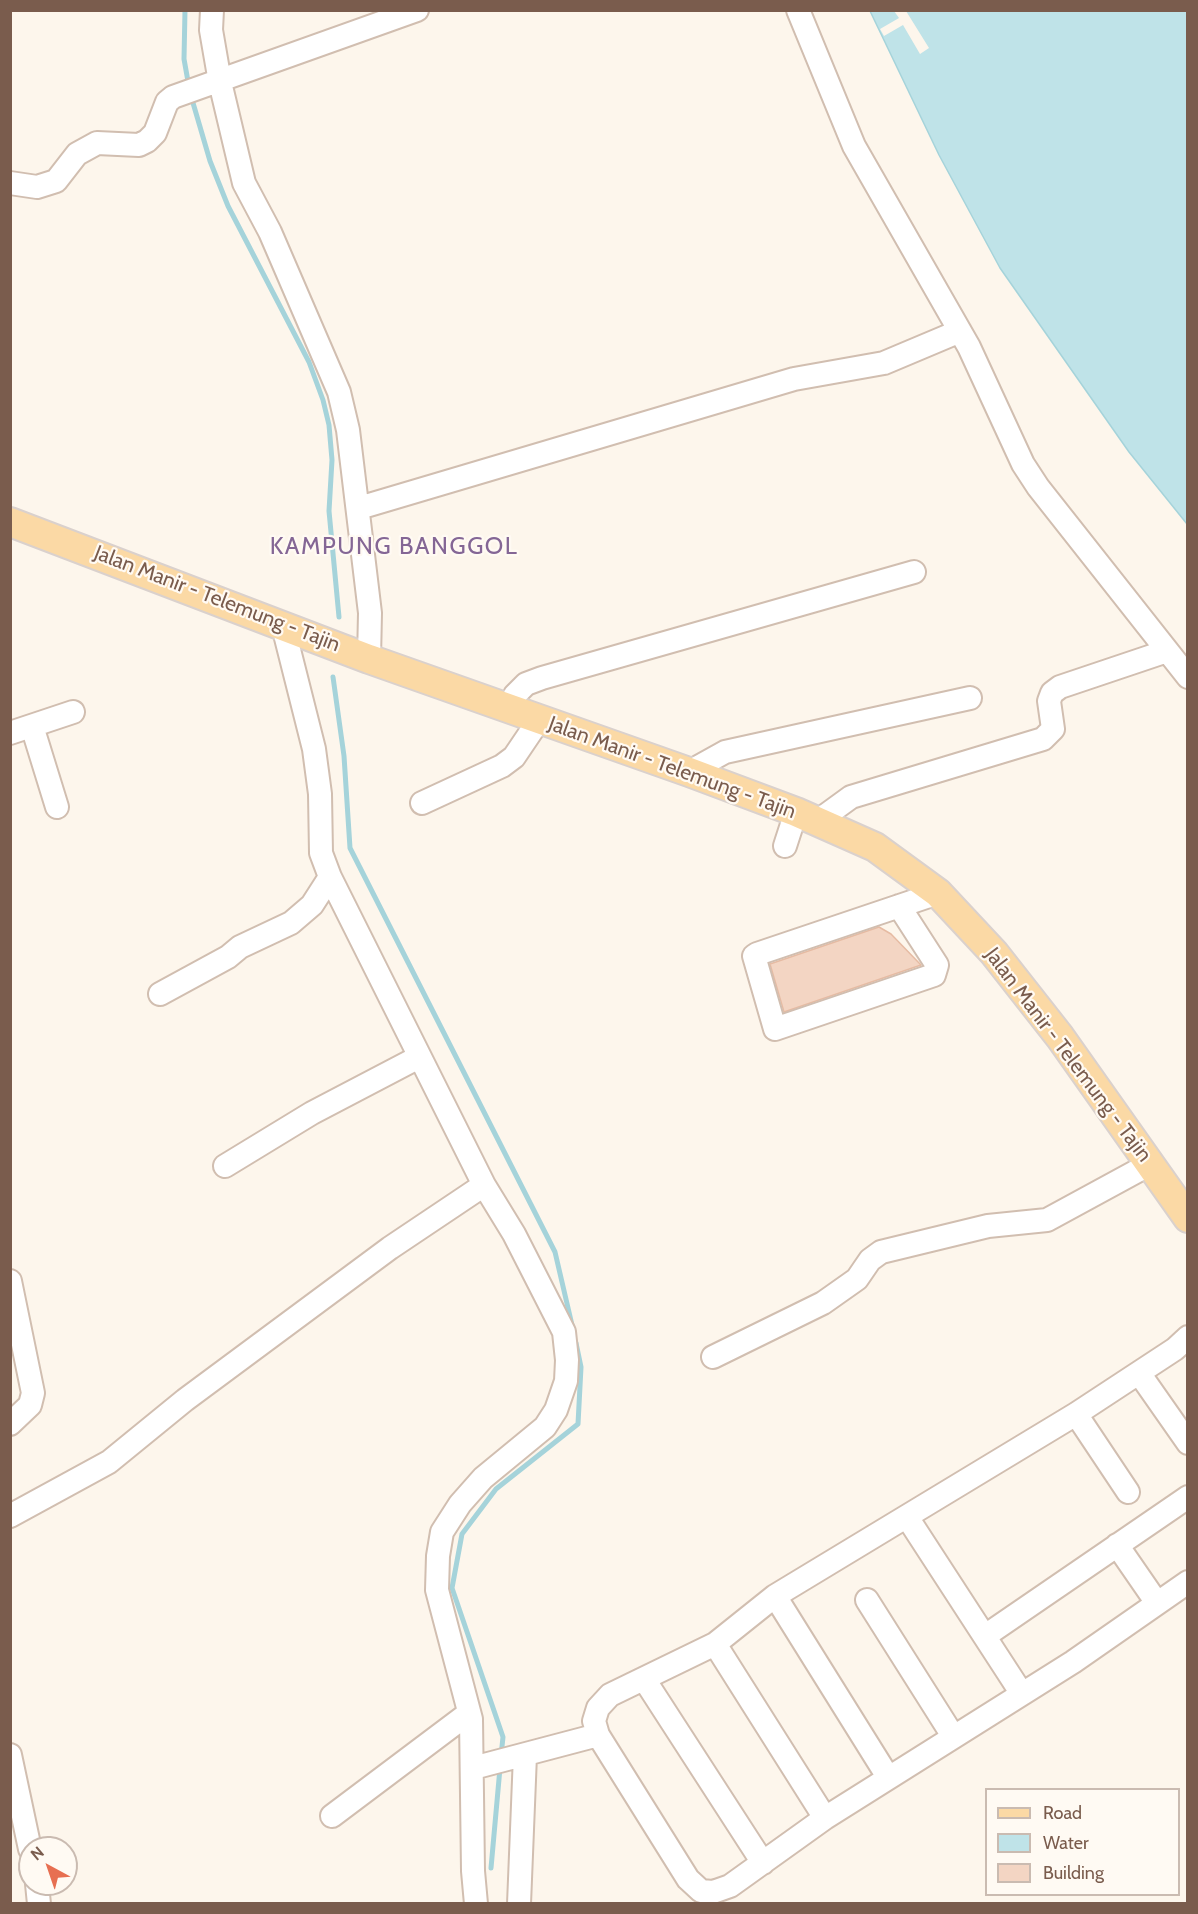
<!DOCTYPE html>
<style>
body{margin:0}
#map{position:relative;width:1198px;height:1914px;overflow:hidden;background:#fdf6ec;font-family:Cabin,sans-serif}
canvas{display:block}
.frame{position:absolute;inset:0;border:12px solid #7a5c4d;pointer-events:none}
.legend{position:absolute;left:985px;top:1788px;width:195px;height:108px;box-sizing:border-box;background:#fffaf3;border:2px solid #cabbb1;margin:0;padding:8px 10px;list-style:none;font-size:18px;color:#7a5c4d}
.legend li{display:flex;align-items:center;gap:12px;height:30px}
.legend b{width:30px;border:2px solid #cabbb1}
.north{position:absolute;left:18px;top:1836px;width:60px;height:60px;box-sizing:border-box;background:#fffaf3;border:2px solid #cabbb1;border-radius:50%;rotate:320deg;font-size:16px;font-weight:700;line-height:24px;text-align:center;color:#7a5c4d}
.north::after{content:'';display:block;margin:auto;width:21px;height:27px;background:#e76f51;clip-path:polygon(50% 0,100% 100%,50% 72%,0 100%)}
</style>
<div id="map">
<canvas width="1198" height="1914"></canvas>
<div class="frame"></div>
<ul class="legend">
<li><b style="height:8px;background:#fbd9a5"></b>Road</li>
<li><b style="height:16px;background:#bfe3e8"></b>Water</li>
<li><b style="height:16px;background:#f3d5c3"></b>Building</li>
</ul>
<div class="north">N</div>
</div>
<script>
const ctx = document.querySelector('canvas').getContext('2d');
ctx.lineJoin = 'round';
function paint(path, color) { ctx.fillStyle = color; ctx.fill(path, 'evenodd'); }
const poly = rows => new Path2D(rows.map(r => 'M' + r).join(''));
function stroke(path, color, width, dash) { ctx.strokeStyle = color; ctx.lineWidth = width; ctx.lineCap = dash ? 'butt' : 'round'; ctx.setLineDash(dash || []); ctx.stroke(path); }
function label(font, color, halo, rows, align = 'center') {
  ctx.font = font + ' Cabin,sans-serif'; ctx.lineWidth = 4.5; ctx.setLineDash([]); ctx.textBaseline = 'middle'; ctx.strokeStyle = halo; ctx.fillStyle = color; for (const [text, x, y, turn = 0] of rows) {
    ctx.save(); ctx.translate(x, y); ctx.rotate((+turn || 0) * Math.PI / 180); ctx.textAlign = isNaN(turn) ? turn : align; if (halo) ctx.strokeText(text, 0, 0); ctx.fillText(text, 0, 0); ctx.restore();
  }
}
const water = poly([
 [870,11,1187,11,1187,524,1129,452,1000,268,939,155,870,11]
]);
paint(water, '#bfe3e8');
stroke(water, '#a5d3da', 1.5);
paint(poly([
 [894,11,906,11,929,48,920,54,903,25,884,36,880,29,899,18]
]), '#fdf6ec');
stroke(poly([
 [185,10,184,59,189,87],
 [191,96,210,161,228,206,309,362,323,400,329,425,332,460,329,511,339,617],
 [333,677,344,756,350,848,555,1252,572,1325],
 [501,1756,503,1737,452,1588,462,1534,496,1489,578,1424,581,1367,576,1343],
 [491,1868,500,1768]
]), '#a5d3da', 5);
const building = poly([
 [879,927,891,934,921,965,784,1012,770,964,879,927]
]);
paint(building, '#f3d5c3');
stroke(building, '#e6bba3', 1.5);
const minor = poly([
 [212,10,211,30,220,82,244,183,270,232,339,392,348,430,370,613,369,659],
 [798,10,854,146,969,347,1023,464,1038,487,1188,677],
 [10,183,37,187,56,181,77,154,97,143,139,145,147,141,155,133,167,102,173,97,417,10],
 [359,508,794,379,884,363,960,331],
 [283,626,314,749,320,794,321,853,330,877,484,1185,514,1234,564,1332,567,1360,566,1381,556,1410,545,1427,483,1478,460,1504,442,1532,438,1556,437,1590,471,1719,473,1871,476,1904],
 [508,709,515,695,526,684,542,678,914,572],
 [32,726,57,807],
 [10,733,73,712],
 [689,772,725,752,970,698],
 [422,803,502,766,514,757,539,720],
 [818,821,851,797,1043,739,1053,729,1049,701,1052,693,1060,687,1167,651],
 [785,846,796,812],
 [899,906,937,965,934,975,775,1029,754,956,757,954,938,893],
 [160,994,228,957,240,947,291,923,312,905,330,877],
 [225,1166,312,1113,419,1057],
 [10,1281,33,1393,30,1405,10,1424],
 [1188,1337,1175,1349,1076,1414,775,1596,715,1644,610,1695,598,1708,594,1721,598,1735,688,1879,701,1891,713,1892,730,1886,825,1818,1073,1662,1188,1582],
 [713,1357,823,1303,857,1279,870,1260,881,1252,988,1226,1047,1220,1150,1164],
 [1139,1373,1188,1443],
 [1076,1414,1128,1492],
 [10,1516,109,1462,185,1400,390,1248,484,1185],
 [907,1517,1022,1694],
 [1117,1545,1157,1603],
 [775,1596,888,1777],
 [867,1600,953,1736],
 [985,1636,1188,1497],
 [715,1644,825,1818],
 [644,1679,763,1863],
 [10,1755,30,1849],
 [473,1768,598,1735],
 [332,1816,469,1713],
 [37,1884,39,1904],
 [519,1904,525,1755]
]);
const major = poly([
 [10,522,369,659,689,772,796,812,875,847,938,893,994,953,1060,1037,1188,1218]
]);
stroke(minor, '#d1beb0', 26);
stroke(major, '#dad1cd', 32);
stroke(minor, '#fff', 22);
stroke(major, '#fbd9a5', 28);
label('21px', '#7a5c4d', '#fffaf3', [
 ["Jalan Manir - Telemung - Tajin",217,599,21],
 ["Jalan Manir - Telemung - Tajin",672,768,20],
 ["Jalan Manir - Telemung - Tajin",1068,1055,53]
]);
ctx.letterSpacing = '1.5px';
label('24px', '#846695', '#fffaf3', [
 ["KAMPUNG BANGGOL",394,547]
]);
ctx.letterSpacing = '0px';
</script>
